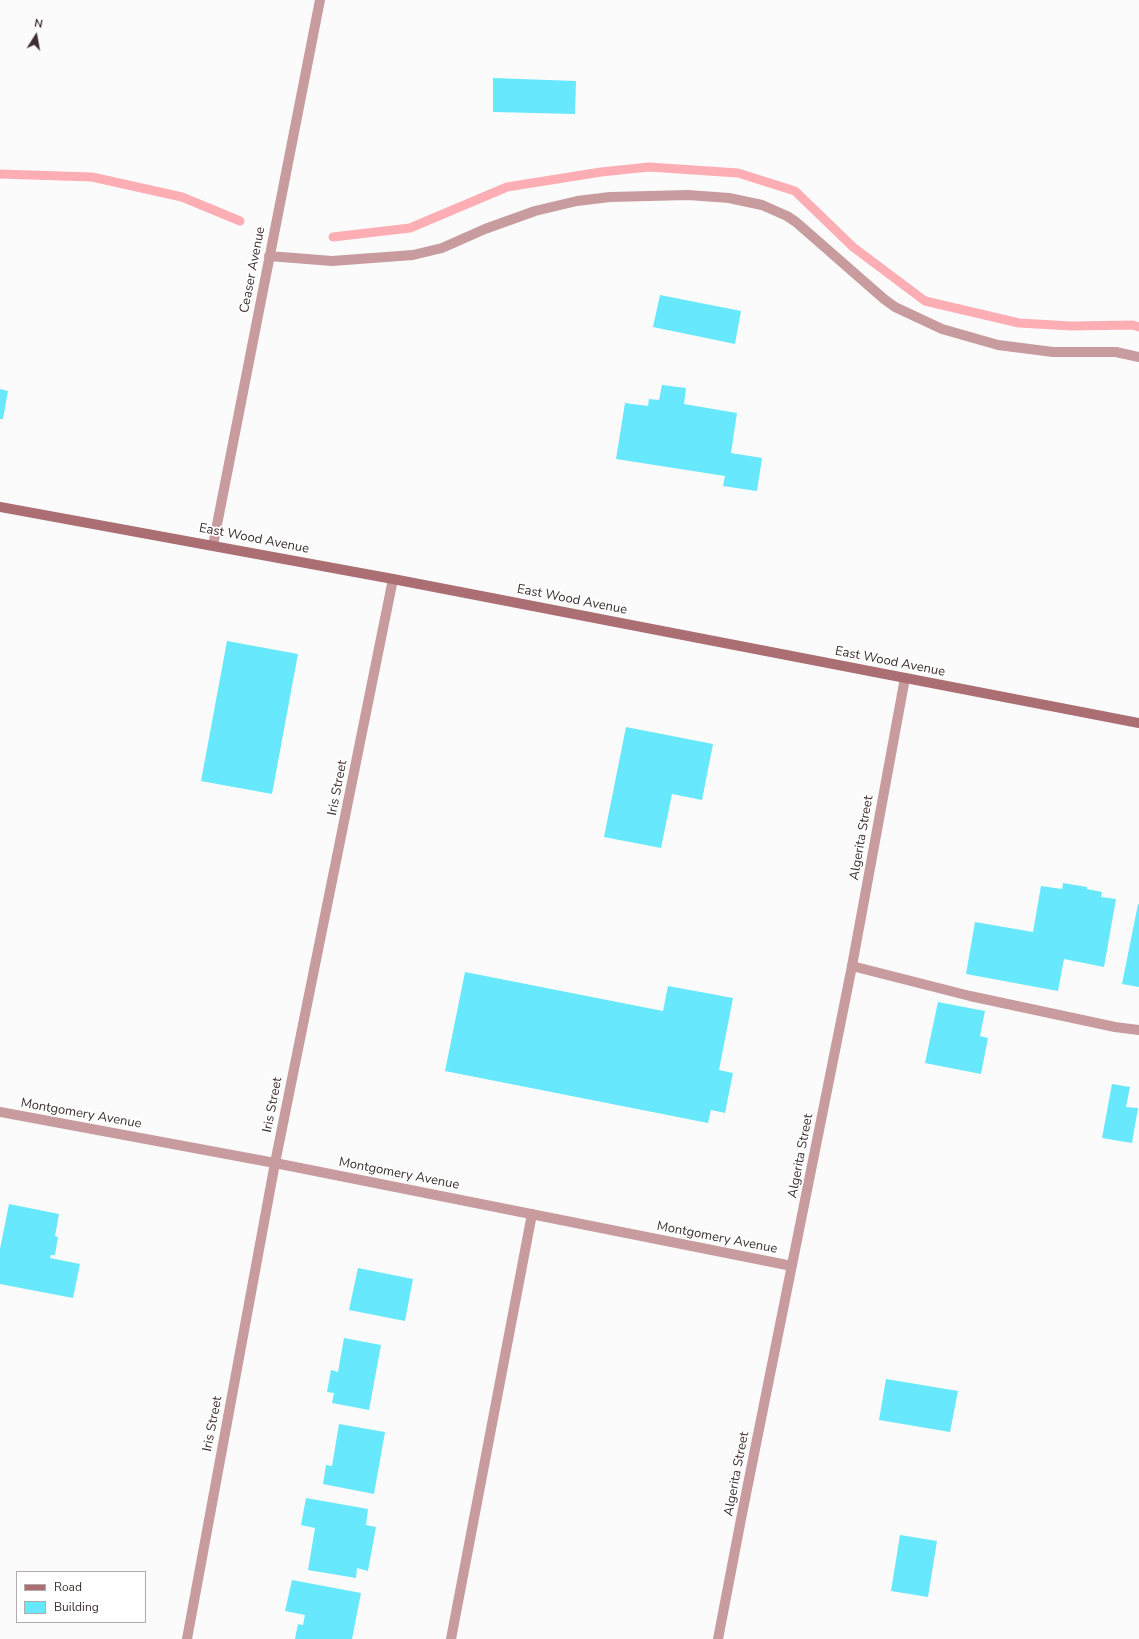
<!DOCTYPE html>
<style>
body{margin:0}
#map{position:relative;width:1139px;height:1639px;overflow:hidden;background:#fbfbfb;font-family:"Nunito Sans",sans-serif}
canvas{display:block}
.legend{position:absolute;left:16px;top:1571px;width:130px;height:52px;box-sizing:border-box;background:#fff;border:1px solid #b1abac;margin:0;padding:5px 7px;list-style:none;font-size:12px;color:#3d2e2f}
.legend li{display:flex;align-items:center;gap:8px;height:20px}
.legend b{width:20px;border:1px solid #b1abac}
.north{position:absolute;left:16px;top:16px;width:40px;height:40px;-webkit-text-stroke:3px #fff;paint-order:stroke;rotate:11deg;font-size:11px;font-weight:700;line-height:16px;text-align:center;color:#3d2e2f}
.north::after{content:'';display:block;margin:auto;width:14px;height:18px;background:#3d2e2f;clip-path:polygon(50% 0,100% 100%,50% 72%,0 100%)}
</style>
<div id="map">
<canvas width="1139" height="1639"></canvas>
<ul class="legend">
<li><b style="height:5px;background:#ab6e73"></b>Road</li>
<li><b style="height:11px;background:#67e8fc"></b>Building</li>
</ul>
<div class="north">N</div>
</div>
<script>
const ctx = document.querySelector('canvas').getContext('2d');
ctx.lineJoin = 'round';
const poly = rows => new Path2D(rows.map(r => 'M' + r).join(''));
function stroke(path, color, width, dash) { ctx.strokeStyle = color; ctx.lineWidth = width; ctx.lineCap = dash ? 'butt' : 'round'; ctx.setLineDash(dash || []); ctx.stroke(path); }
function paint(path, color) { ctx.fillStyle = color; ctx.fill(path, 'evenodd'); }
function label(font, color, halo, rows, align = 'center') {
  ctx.font = font + ' "Nunito Sans",sans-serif'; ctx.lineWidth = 3.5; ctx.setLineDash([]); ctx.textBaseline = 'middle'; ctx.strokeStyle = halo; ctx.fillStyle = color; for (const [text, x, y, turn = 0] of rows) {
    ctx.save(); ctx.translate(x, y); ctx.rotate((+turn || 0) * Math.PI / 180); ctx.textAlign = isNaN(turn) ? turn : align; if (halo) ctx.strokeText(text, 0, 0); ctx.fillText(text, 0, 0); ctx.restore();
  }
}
stroke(poly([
 [0,174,92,177,182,197,240,221],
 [333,237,410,228,507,187,601,172,649,167,738,173,795,191,853,247,925,301,1019,323,1071,326,1133,325,1139,327]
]), '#fdaeb5', 9);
paint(poly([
 [493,78,576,81,575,114,493,112],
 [660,295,741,311,735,344,653,327],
 [662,385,686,388,684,404,737,413,731,453,762,458,757,491,723,486,725,476,616,459,625,403,648,406,649,399,659,400],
 [0,389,8,391,3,419,0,419],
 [227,641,298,654,272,794,201,781],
 [626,727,713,744,702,800,672,794,661,848,604,837],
 [1063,883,1087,887,1087,889,1102,892,1101,897,1116,899,1104,967,1064,959,1058,991,966,974,975,922,1033,932,1041,886,1062,889],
 [1138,904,1139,904,1139,987,1122,984],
 [465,972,663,1011,668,986,733,998,719,1070,733,1073,725,1113,711,1110,708,1123,445,1071],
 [938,1002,985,1011,980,1036,988,1038,981,1074,925,1063],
 [1112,1084,1130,1087,1126,1107,1138,1108,1132,1143,1102,1138],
 [9,1204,59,1214,55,1236,58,1237,55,1255,51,1255,50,1258,80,1264,73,1298,0,1284,0,1249],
 [358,1268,413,1279,405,1321,349,1310],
 [344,1338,381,1345,369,1410,332,1403,334,1393,327,1392,331,1370,338,1372],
 [886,1379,958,1391,950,1432,879,1420],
 [339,1424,385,1432,374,1494,323,1484,326,1465,332,1466],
 [306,1498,368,1509,366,1525,376,1527,368,1571,357,1568,356,1578,308,1570,315,1528,301,1525],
 [900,1535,937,1541,928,1597,891,1591],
 [292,1580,361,1593,352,1639,295,1639,298,1624,303,1625,305,1615,285,1611]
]), '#67e8fc');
stroke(poly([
 [852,966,970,996,1115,1027,1139,1030],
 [451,1639,532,1214]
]), '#c89c9f', 10);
stroke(poly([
 [269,256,332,261,413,255,442,248,485,229,535,211,577,201,610,197,688,195,729,198,762,205,787,216,796,222,884,299,895,307,942,329,998,345,1053,352,1116,352,1139,357],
 [213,545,320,0],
 [0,1112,275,1163,792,1266],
 [187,1639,275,1163,393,579],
 [718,1639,742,1514,852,966,905,678]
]), '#c89c9f', 10);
stroke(poly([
 [0,507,393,579,1139,723]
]), '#ab6e73', 10);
label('13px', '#3d2e2f', '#fff', [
 ["Ceaser Avenue",253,270,-79],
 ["East Wood Avenue",254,539,11],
 ["East Wood Avenue",572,600,11],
 ["East Wood Avenue",890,662,11],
 ["Iris Street",338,788,-79],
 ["Algerita Street",862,838,-80],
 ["Iris Street",273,1105,-79],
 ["Montgomery Avenue",81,1114,10],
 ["Algerita Street",801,1156,-79],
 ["Montgomery Avenue",399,1174,11],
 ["Montgomery Avenue",717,1238,11],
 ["Iris Street",213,1424,-79],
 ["Algerita Street",737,1474,-79]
]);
</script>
